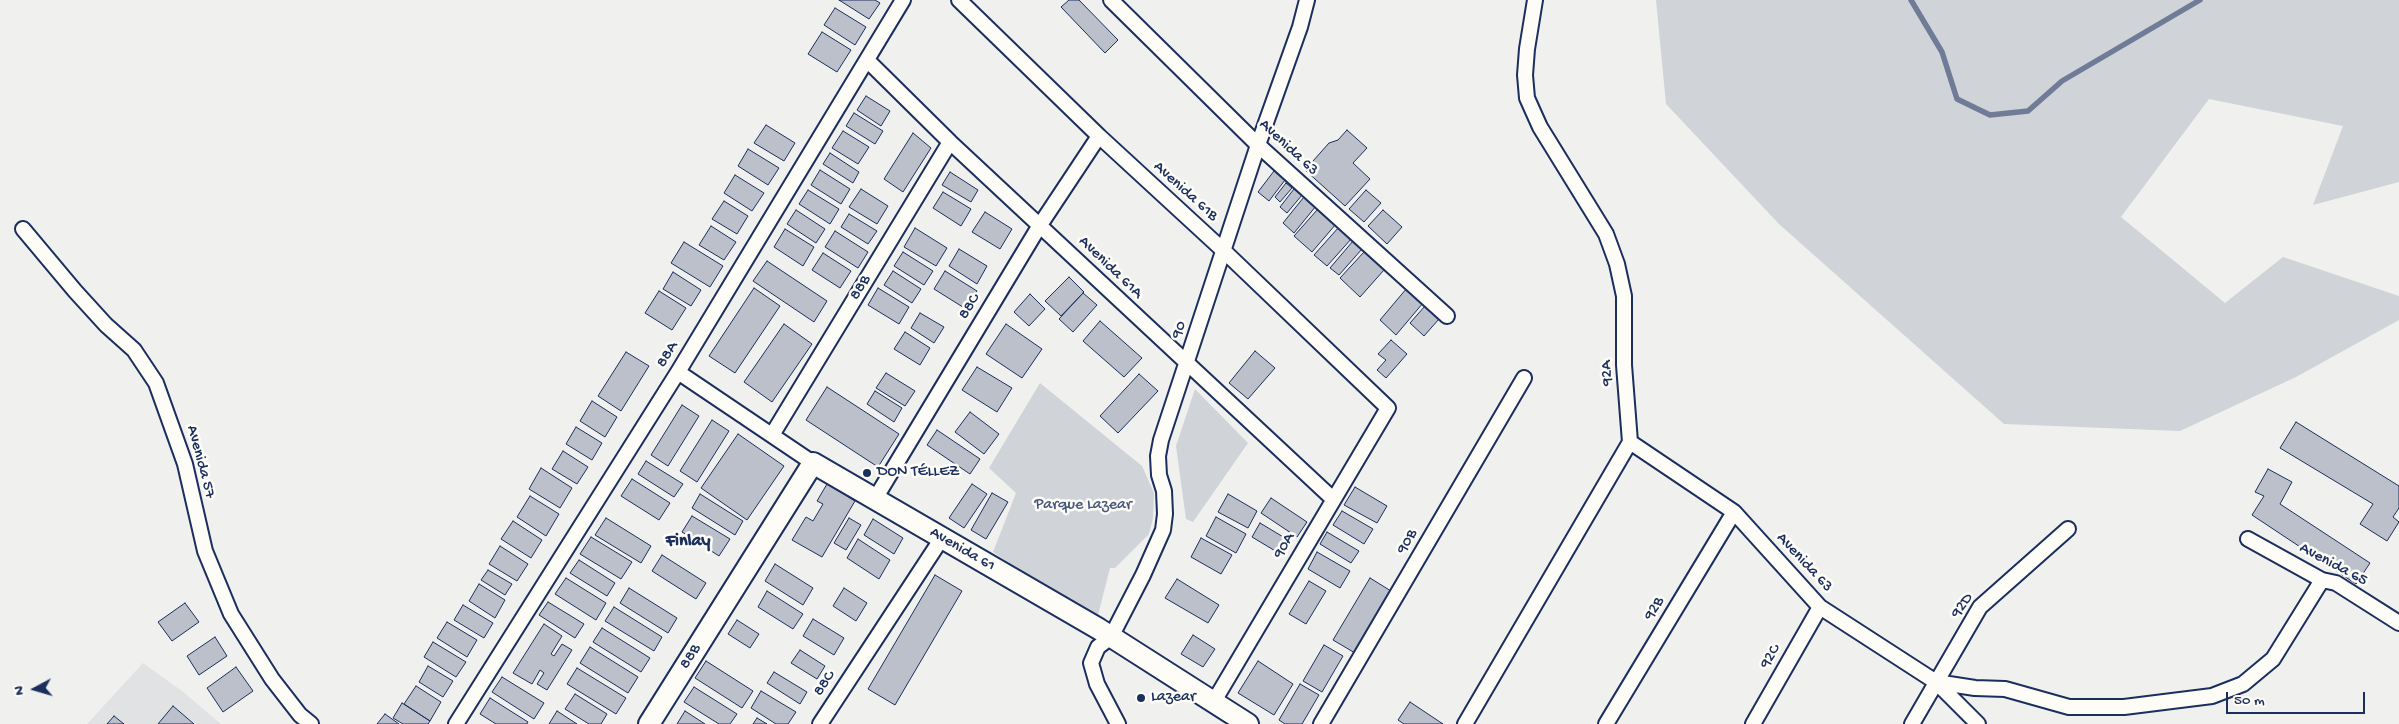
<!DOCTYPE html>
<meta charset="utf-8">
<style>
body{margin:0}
#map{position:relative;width:2399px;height:724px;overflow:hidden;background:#f0f0ee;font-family:"Gochi Hand",sans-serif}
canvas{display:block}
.north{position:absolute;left:10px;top:664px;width:50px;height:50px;-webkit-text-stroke:4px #fdfcf7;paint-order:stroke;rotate:264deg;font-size:14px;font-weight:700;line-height:20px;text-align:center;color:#1b2f5e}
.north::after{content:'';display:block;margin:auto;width:18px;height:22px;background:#1b2f5e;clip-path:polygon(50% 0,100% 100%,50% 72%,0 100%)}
.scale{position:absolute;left:2226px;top:692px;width:139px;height:22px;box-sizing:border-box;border:2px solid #1b2f5e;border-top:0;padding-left:6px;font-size:15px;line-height:18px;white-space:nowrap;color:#1b2f5e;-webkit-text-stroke:4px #fdfcf7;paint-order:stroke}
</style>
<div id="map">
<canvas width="2399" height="724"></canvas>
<div class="north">N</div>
<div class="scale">50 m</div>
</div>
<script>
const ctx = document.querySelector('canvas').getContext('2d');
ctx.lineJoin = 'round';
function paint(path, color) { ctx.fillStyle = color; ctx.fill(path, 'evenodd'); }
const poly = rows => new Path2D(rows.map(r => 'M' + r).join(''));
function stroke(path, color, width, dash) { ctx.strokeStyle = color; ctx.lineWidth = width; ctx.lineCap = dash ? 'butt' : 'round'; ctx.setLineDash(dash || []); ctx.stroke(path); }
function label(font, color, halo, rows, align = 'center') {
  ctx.font = font + ' "Gochi Hand",sans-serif'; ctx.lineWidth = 5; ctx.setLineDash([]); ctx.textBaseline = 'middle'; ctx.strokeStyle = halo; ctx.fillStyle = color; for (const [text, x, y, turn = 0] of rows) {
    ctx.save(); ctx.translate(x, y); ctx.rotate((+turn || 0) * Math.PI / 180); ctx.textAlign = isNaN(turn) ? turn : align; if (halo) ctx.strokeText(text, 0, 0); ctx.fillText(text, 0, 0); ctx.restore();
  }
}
paint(poly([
 [143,663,182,691,221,724,87,724]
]), '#e0e2e3');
paint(poly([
 [1656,0,2399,0,2399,182,2313,205,2343,126,2209,99,2121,217,2225,303,2283,257,2399,296,2399,320,2296,377,2180,431,2004,424,1779,224,1666,104],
 [1040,383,1142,466,1154,493,1153,518,1149,534,1115,568,1110,568,1096,623,993,552,1016,493,989,468],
 [1195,389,1248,443,1193,522,1186,519,1176,446]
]), '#d0d3d8');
stroke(poly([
 [1911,0,1942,52,1957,99,1990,115,2028,111,2062,81,2200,0]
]), '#6f7b97', 5.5);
const building = poly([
 [839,0,875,0,880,3,869,19,839,0],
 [1069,0,1079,0,1118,40,1105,53,1061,7,1069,0],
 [835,8,866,27,855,45,824,25,835,8],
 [822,32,851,50,837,72,808,54,822,32],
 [866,96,890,111,881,126,857,110,866,96],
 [854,113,883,131,875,144,846,126,854,113],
 [766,125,795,143,784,161,754,143,766,125],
 [1347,130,1367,148,1353,163,1370,179,1345,206,1305,170,1329,143,1338,140,1347,130],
 [843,131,869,147,858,164,832,148,843,131],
 [913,133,931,148,903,192,884,179,913,133],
 [748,149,779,168,768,185,738,166,748,149],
 [830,153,859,172,853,183,823,164,830,153],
 [820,170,850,189,841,204,811,185,820,170],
 [1274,171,1285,180,1269,201,1258,192,1274,171],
 [950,172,978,190,971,202,942,185,950,172],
 [735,175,764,193,752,211,724,193,735,175],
 [1286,183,1292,188,1280,202,1275,197,1286,183],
 [861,189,888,206,877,224,849,207,861,189],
 [1294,189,1302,195,1287,213,1280,207,1294,189],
 [808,190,839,209,830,224,799,204,808,190],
 [1366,190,1381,203,1364,222,1349,209,1366,190],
 [943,192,971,209,961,226,933,208,943,192],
 [1304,197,1316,206,1294,233,1283,223,1304,197],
 [724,201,748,216,737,234,712,219,724,201],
 [1318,209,1336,224,1312,252,1294,236,1318,209],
 [796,210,825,229,816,243,787,224,796,210],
 [1383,210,1402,227,1387,244,1368,226,1383,210],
 [985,212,1012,229,1000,249,972,232,985,212],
 [849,214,877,231,868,244,841,227,849,214],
 [711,226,736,242,724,260,699,245,711,226],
 [1339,227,1352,238,1327,266,1314,255,1339,227],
 [915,228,947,248,936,266,904,247,915,228],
 [785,229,814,247,803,266,774,247,785,229],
 [835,231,868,252,858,268,825,247,835,231],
 [1353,241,1362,249,1339,275,1330,268,1353,241],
 [684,242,723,266,710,287,671,263,684,242],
 [959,249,987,266,977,284,949,266,959,249],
 [903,252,933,271,924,285,894,266,903,252],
 [1364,252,1384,270,1360,297,1340,278,1364,252],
 [823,253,851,271,840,288,812,270,823,253],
 [767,261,827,301,814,322,753,281,767,261],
 [893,271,921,289,912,303,884,285,893,271],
 [945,271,977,291,966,309,934,289,945,271],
 [673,272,701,290,691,306,663,289,673,272],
 [1069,277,1084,292,1061,316,1045,301,1069,277],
 [754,288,780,306,735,373,709,356,754,288],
 [878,288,909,307,899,324,868,305,878,288],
 [1407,288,1423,303,1396,335,1380,320,1407,288],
 [659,291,686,308,672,330,645,313,659,291],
 [1083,293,1097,305,1073,332,1059,319,1083,293],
 [1030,294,1045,309,1029,326,1014,312,1030,294],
 [1425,306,1439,319,1424,336,1410,323,1425,306],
 [920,313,944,327,934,343,911,328,920,313],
 [1100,321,1142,358,1124,377,1083,341,1100,321],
 [784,324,812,344,772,402,744,382,784,324],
 [1006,324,1042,349,1022,378,986,354,1006,324],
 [905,332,930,348,920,365,894,349,905,332],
 [1391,340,1407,354,1386,378,1377,370,1386,360,1378,354,1391,340],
 [1255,351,1275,368,1248,399,1229,383,1255,351],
 [626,352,649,366,621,411,598,396,626,352],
 [977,367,1012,388,997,412,962,390,977,367],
 [886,373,915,391,905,406,876,388,886,373],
 [1139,374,1158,391,1118,433,1100,416,1139,374],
 [827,387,899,434,878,467,806,420,827,387],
 [875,391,902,408,894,422,867,404,875,391],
 [592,401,617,417,605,437,580,421,592,401],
 [682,405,699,416,668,466,651,455,682,405],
 [970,412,999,434,984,454,955,432,970,412],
 [712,420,729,431,697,482,680,471,712,420],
 [2296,422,2399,486,2399,508,2393,517,2399,522,2387,541,2360,524,2373,504,2280,448,2296,422],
 [576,427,602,443,592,460,566,444,576,427],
 [937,430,980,459,970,474,927,445,937,430],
 [738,434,784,466,747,520,701,488,738,434],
 [563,451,588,467,577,484,552,469,563,451],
 [646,461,683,484,674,497,638,474,646,461],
 [541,468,572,488,560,508,529,489,541,468],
 [2268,469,2292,482,2280,504,2370,563,2356,584,2252,515,2264,496,2255,492,2268,469],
 [632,479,670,503,659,520,621,496,632,479],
 [827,484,855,501,822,557,792,540,806,517,813,521,823,504,817,501,827,484],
 [972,484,987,494,964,528,949,518,972,484],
 [1355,487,1387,506,1377,523,1344,505,1355,487],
 [992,493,1008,502,986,539,971,530,992,493],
 [700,494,743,521,735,535,692,508,700,494],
 [1228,494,1257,511,1248,528,1218,512,1228,494],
 [530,496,559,514,546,536,517,517,530,496],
 [1271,498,1307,522,1297,537,1261,513,1271,498],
 [1342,511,1373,529,1364,544,1333,525,1342,511],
 [692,516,730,539,719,556,682,532,692,516],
 [1216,517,1246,534,1236,553,1206,536,1216,517],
 [606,518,651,546,641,563,595,535,606,518],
 [849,518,861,525,846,550,834,543,849,518],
 [873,519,903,538,894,554,864,535,873,519],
 [513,521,542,540,531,558,501,539,513,521],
 [1260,523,1285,538,1277,552,1252,537,1260,523],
 [1327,532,1359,551,1351,563,1320,544,1327,532],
 [591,537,632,562,621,579,580,554,591,537],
 [1201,538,1232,555,1221,574,1191,557,1201,538],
 [858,539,890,560,879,579,847,558,858,539],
 [500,546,528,564,517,581,489,564,500,546],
 [1317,552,1350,571,1340,588,1308,569,1317,552],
 [662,555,706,583,696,599,652,571,662,555],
 [579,560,615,583,607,596,570,573,579,560],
 [775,564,813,588,803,605,765,581,775,564],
 [488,570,512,584,505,595,481,580,488,570],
 [935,575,962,591,895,705,868,689,935,575],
 [566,578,606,603,596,620,555,594,566,578],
 [1370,578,1391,591,1355,653,1333,640,1370,578],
 [1177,579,1219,605,1208,623,1165,598,1177,579],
 [1309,581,1326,591,1306,624,1289,614,1309,581],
 [479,584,505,600,495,618,469,601,479,584],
 [629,588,677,618,668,633,620,603,629,588],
 [844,588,867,603,856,621,833,606,844,588],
 [767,591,803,614,793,629,758,607,767,591],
 [548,602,584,624,575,638,539,615,548,602],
 [185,603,199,622,172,641,158,622,185,603],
 [463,605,493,623,484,638,454,620,463,605],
 [614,607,662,637,654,651,605,621,614,607],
 [813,619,844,638,834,655,803,636,813,619],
 [737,620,759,634,750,648,728,634,737,620],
 [447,622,477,640,467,657,437,638,447,622],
 [544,624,562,636,551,654,554,656,562,644,572,650,547,690,537,684,544,673,540,670,532,684,513,673,544,624],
 [602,628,650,658,641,672,593,642,602,628],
 [1193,635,1215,649,1203,667,1181,654,1193,635],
 [215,637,227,656,199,675,187,656,215,637],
 [433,642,466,662,456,677,424,657,433,642],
 [1324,645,1343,656,1322,692,1303,681,1324,645],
 [590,647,638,677,628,693,580,663,590,647],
 [800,650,825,666,817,679,791,663,800,650],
 [706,661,753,691,742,708,695,678,706,661],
 [1258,661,1293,684,1274,715,1238,693,1258,661],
 [428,666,453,681,443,697,419,682,428,666],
 [236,667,253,691,223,712,207,688,236,667],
 [577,668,626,698,616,714,567,684,577,668],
 [774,672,807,692,800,704,767,683,774,672],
 [502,677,544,703,534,719,492,692,502,677],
 [1300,684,1319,695,1302,724,1285,724,1279,720,1300,684],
 [416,686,441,702,430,721,404,704,416,686],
 [694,687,737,714,730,724,719,724,684,702,694,687],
 [761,691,796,712,788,724,776,724,751,708,761,691],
 [575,694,607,714,601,724,589,724,565,709,575,694],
 [490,698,528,722,527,724,496,724,480,714,490,698],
 [1410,702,1443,724,1404,724,1398,720,1410,702],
 [402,703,430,721,428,724,403,724,393,718,402,703],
 [173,706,194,724,158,724,173,706],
 [557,711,577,724,549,724,557,711],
 [685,711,705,724,677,724,685,711],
 [385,714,399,724,377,724,385,714],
 [114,716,124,724,107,724,114,716],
 [757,718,767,724,753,724,757,718]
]);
paint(building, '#bbc0ca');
stroke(building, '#1b2f5e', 1);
const street = poly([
 [959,0,1099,136,1225,252,1388,408,1213,703],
 [1111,0,1258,145,1447,316],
 [867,60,950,142,1333,499],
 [23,229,75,291,106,325,134,350,156,383,185,464,205,551,231,614,272,679,300,715,311,724],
 [678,372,813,463],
 [772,435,950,142],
 [1630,442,1734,512,1820,607,1936,682,1978,724],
 [875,499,1040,225,1099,136],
 [2248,539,2322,580,2336,583,2399,623],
 [1936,682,1975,688,2005,689,2069,707,2124,707,2212,696,2243,684,2273,659,2322,580],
 [456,724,678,372,903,0],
 [820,724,942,538],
 [1118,724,1097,684,1091,663,1098,647,1111,637,1143,575,1163,530,1165,514,1164,491,1159,475,1158,456,1161,440,1258,145,1300,27,1307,0],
 [1321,724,1524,378],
 [1465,724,1630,442,1624,365,1624,296,1617,264,1606,234,1540,127,1527,98,1525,75,1527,49,1535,0],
 [1606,724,1734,512],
 [1753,724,1820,607],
 [1912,724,1980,607,2068,529]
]);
const secondary = poly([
 [649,724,813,463,1099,629,1248,724]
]);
stroke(street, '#1b2f5e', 18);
stroke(secondary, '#1b2f5e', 24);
stroke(street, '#fdfcf7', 14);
stroke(secondary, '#fdfcf7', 20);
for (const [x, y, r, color] of [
 [867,473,5,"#1b2f5e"],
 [1141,698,5,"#1b2f5e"]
]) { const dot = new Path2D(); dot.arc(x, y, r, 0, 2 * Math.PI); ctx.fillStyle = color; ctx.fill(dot); stroke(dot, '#fdfcf7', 2); }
label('16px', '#1b2f5e', '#fdfcf7', [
 ["Avenida 63",1288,148,43],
 ["Avenida 61B",1185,192,42],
 ["Avenida 61A",1110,268,44],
 ["88B",861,288,-59],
 ["88C",970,307,-59],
 ["90",1180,330,-71],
 ["88A",668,355,-59],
 ["92A",1608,373,-94],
 ["Avenida 57",200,462,75],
 ["90B",1408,542,-60],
 ["90A",1285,546,-60],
 ["Avenida 61",962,550,30],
 ["Avenida 63",1804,563,47],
 ["Avenida 65",2333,565,28],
 ["92D",1963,606,-55],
 ["92B",1655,609,-59],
 ["88B",691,657,-58],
 ["92C",1771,657,-60],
 ["88C",825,684,-57]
]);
label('16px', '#1b2f5e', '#fdfcf7', [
 ["DON TÉLLEZ",877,473],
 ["Lazear",1151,698]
], 'left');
label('16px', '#48587c', '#fdfcf7', [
 ["Parque Lazear",1083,506]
]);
label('bold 18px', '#1b2f5e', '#fdfcf7', [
 ["Finlay",688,542]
]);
</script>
